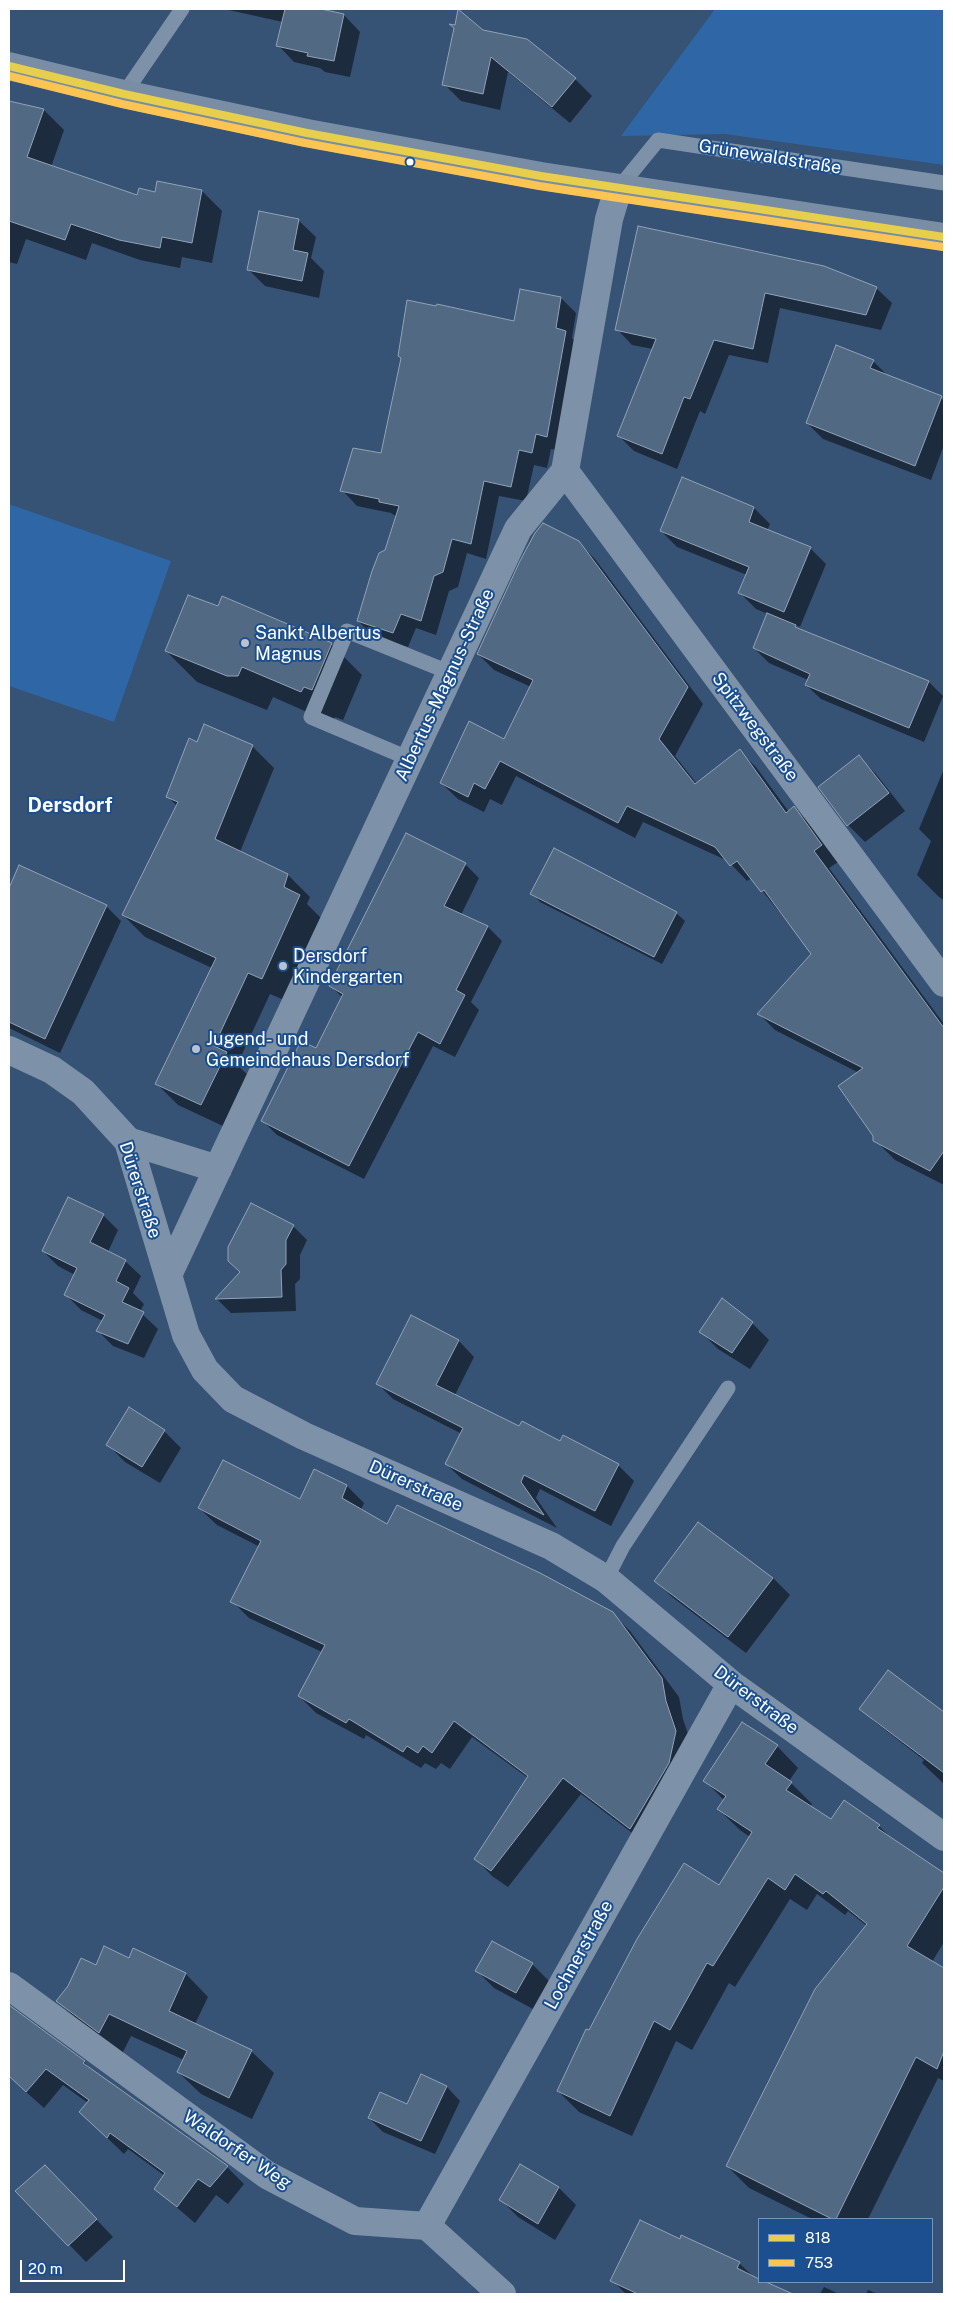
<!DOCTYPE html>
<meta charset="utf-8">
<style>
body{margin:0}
#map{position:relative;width:953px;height:2303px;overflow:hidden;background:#365274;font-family:"Public Sans",sans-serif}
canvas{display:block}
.frame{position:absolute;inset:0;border:10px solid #fff;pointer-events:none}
.legend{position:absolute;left:758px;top:2218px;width:175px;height:65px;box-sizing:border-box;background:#1b4f8f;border:1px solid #7695bc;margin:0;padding:6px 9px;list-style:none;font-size:15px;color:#fff}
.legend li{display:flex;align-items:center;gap:10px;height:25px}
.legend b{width:25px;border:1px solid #7695bc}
.scale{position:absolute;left:20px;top:2260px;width:105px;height:22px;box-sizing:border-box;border:2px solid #fff;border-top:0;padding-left:6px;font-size:15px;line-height:18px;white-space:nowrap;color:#fff;-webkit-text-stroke:4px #1b4f8f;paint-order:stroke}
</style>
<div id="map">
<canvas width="953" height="2303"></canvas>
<div class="frame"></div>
<ul class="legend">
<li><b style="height:6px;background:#e7cf4d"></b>818</li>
<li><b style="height:6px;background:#fcc553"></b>753</li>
</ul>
<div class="scale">20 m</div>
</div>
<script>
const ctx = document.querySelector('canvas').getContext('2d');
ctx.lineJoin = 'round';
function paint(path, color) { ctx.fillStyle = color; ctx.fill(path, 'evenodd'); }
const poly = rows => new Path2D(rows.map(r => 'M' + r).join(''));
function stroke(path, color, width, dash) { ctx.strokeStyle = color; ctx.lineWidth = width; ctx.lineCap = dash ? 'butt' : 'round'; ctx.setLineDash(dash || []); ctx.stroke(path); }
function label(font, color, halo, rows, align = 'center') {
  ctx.font = font + ' "Public Sans",sans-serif'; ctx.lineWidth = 4; ctx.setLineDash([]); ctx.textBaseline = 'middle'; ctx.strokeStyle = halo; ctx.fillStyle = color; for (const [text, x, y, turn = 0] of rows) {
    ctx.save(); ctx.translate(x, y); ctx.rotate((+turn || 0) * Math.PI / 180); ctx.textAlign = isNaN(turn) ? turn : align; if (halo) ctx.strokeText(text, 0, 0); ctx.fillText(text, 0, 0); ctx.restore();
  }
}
paint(poly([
 [715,9,944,9,944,165,725,134,621,136],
 [9,504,171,561,114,722,9,686]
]), '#2f66a5');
paint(poly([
 [224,9,315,9,344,15,360,32,350,77,325,72,320,68,294,62,278,45,283,22],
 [455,28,483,31,575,79,592,96,570,123,508,72,500,110,461,101,444,84],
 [9,103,44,110,64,130,51,167,138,196,202,191,222,211,212,263,182,257,180,268,140,260,92,243,86,260,26,239,17,264,9,262],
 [298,220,316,237,311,258,324,271,319,298,265,286,248,269],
 [639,228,876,288,892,303,881,330,780,308,768,363,729,355,705,414,700,411,677,469,634,451,618,435,653,349,632,345,617,329],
 [561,298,576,313,572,338,580,347,562,451,551,449,547,468,534,465,526,501,499,496,486,559,467,553,458,587,449,591,436,635,416,628,408,647,373,636,358,621,386,551,397,517,391,513,357,506,342,490,382,455,516,322],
 [873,361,889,377,944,400,944,445,931,480,823,439,807,423],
 [682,479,754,508,770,524,767,531,810,548,826,564,800,627,794,624,800,630,929,682,943,696,924,742,821,699,806,685,808,680,769,663,754,648,768,614,756,609,740,593,747,575,677,547,661,531],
 [578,542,595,559,703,704,675,756,697,784,739,751,756,767,789,812,794,808,810,824,838,862,829,868,944,1024,944,1185,895,1160,878,1143,859,1073,775,1030,759,1014,813,954,752,878,747,881,728,861,643,822,635,838,516,776,502,805,490,799,484,812,458,799,441,783,505,741,531,687,494,670,478,654],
 [331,644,362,675,343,720,335,717,332,723,273,697,267,710,197,682,166,651],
 [198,743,252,746,274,768,240,852,288,875,310,897,307,904,321,918,284,1000,270,994,237,1065,248,1075,223,1126,178,1105,156,1083,212,968,145,937,123,915,177,806,168,797],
 [859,757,876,774,905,811,865,842,848,825],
 [944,769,944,900,939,897,917,875,931,841,919,829],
 [465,864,479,878,461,915,488,927,502,941,471,1002,479,1010,455,1057,433,1046,364,1179,277,1135,263,1121,317,1050,343,998,331,986],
 [19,867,106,906,121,921,60,1053,9,1028,9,891],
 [532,893,676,913,685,921,662,964,540,902],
 [103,1215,118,1230,108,1252,125,1261,141,1276,133,1293,144,1304,140,1312,158,1329,144,1358,113,1346,98,1331,103,1321,81,1310,66,1295,75,1275,58,1266,43,1251],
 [293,1226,307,1240,300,1255,300,1279,295,1284,296,1311,231,1313,217,1299],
 [411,1317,459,1341,474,1357,455,1395,519,1428,618,1465,634,1481,611,1526,540,1489,536,1498,557,1528,462,1479,446,1464,462,1434,393,1399,378,1384],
 [752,1323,769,1340,750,1369,718,1349,701,1332],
 [164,1431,181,1448,160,1483,125,1462,108,1445],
 [315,1471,347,1486,364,1503,361,1510,387,1525,612,1613,630,1631,679,1697,683,1719,693,1749,648,1845,581,1794,508,1887,492,1876,475,1858,528,1778,472,1737,450,1769,441,1763,436,1769,425,1763,421,1768,366,1735,364,1739,316,1713,299,1696,322,1652,249,1618,232,1601,260,1547,217,1525,199,1508,300,1501],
 [773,1578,790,1595,746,1653,672,1597,655,1580],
 [889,1671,944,1713,944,1784,922,1763,924,1760,875,1722,861,1709],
 [777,1746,798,1768,789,1781,812,1804,810,1807,831,1821,879,1826,894,1841,944,1875,944,1942,932,1962,944,1969,944,2081,938,2078,868,2219,812,2219,749,2188,727,2166,867,1926,848,1911,845,1915,817,1894,807,1910,790,1899,735,1987,729,1983,692,2050,676,2041,632,2136,579,2112,558,2091,590,2032,720,1887,750,1837,740,1830,718,1809,724,1800,705,1781],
 [134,1950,186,1974,208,1997,195,2024,251,2051,274,2073,252,2119,201,2094,178,2072,184,2060,131,2036,122,2054,80,2023,58,2001,96,1966,130,1959],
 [532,1964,549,1981,533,2009,494,1988,477,1971],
 [17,2013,84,2062,95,2073,227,2167,244,2184,228,2204,216,2195,195,2223,155,2189,165,2176,128,2149,124,2154,98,2129,88,2103,63,2085,44,2108,25,2091,9,2075,12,2070,9,2068,9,2023],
 [422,2075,447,2087,460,2101,435,2154,383,2132,369,2118,407,2105],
 [521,2166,559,2188,576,2205,555,2240,518,2217,501,2200],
 [62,2183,113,2237,86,2262,17,2191],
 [680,2240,739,2263,759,2282,790,2294,626,2294,612,2280],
 [824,2287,839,2294,820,2294],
 [868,2290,878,2294,866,2294]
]), '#0007');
const building = poly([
 [285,9,321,9,344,14,334,61,307,56,308,53,276,46,285,9],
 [458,9,483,30,527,39,576,78,552,107,491,57,483,94,442,85,454,28,449,24,455,25,458,9],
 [9,101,44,109,27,157,137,195,139,188,155,192,157,181,202,190,192,243,162,237,160,248,119,240,71,224,65,240,9,221,9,101],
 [259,211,299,219,293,250,308,253,302,281,247,270,259,211],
 [638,226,824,266,877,287,866,315,765,293,753,349,714,340,690,399,684,397,662,454,617,436,656,339,615,330,638,226],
 [520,289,561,297,556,328,566,331,547,437,536,434,532,453,519,450,511,487,484,481,471,544,452,539,443,572,434,576,421,621,401,614,393,633,357,621,372,571,379,553,385,550,399,506,379,502,379,499,340,491,353,448,381,453,401,358,398,356,407,300,436,306,437,304,514,321,520,289],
 [836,345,874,360,870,368,942,396,915,466,806,423,836,345],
 [682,477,754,507,749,522,811,547,784,612,738,593,749,567,660,531,682,477],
 [543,523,579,541,688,687,659,739,695,784,740,749,786,813,794,806,822,845,814,851,944,1028,944,1151,930,1171,873,1141,873,1136,838,1086,863,1068,757,1014,811,954,764,890,761,892,737,861,730,866,715,847,627,806,618,823,500,761,485,789,474,783,468,797,440,783,469,721,504,739,533,680,477,654,520,561,535,533,543,523],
 [188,595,218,606,222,596,332,643,312,690,304,687,301,692,242,667,238,676,227,676,165,651,188,595],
 [767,613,796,625,795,627,929,681,909,728,805,685,810,674,753,648,767,613],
 [204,724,253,745,215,839,288,874,284,887,300,895,262,979,248,973,214,1046,227,1052,201,1105,155,1084,216,958,122,915,178,802,166,797,189,738,197,742,204,724],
 [859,755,889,793,847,826,818,787,859,755],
 [406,833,466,863,444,906,488,926,456,990,465,995,440,1044,418,1032,349,1166,261,1121,301,1041,316,1048,343,994,329,986,406,833],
 [554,848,677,912,654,957,530,894,554,848],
 [19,865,107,905,45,1039,9,1022,9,888,19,865],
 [68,1197,104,1214,90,1242,126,1260,116,1281,129,1288,122,1302,144,1312,128,1344,96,1331,105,1315,64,1295,77,1268,42,1251,68,1197],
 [251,1203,294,1225,286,1240,286,1264,281,1270,282,1297,215,1299,240,1272,228,1261,228,1247,251,1203],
 [722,1298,753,1322,732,1353,699,1332,722,1298],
 [411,1315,459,1340,436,1385,519,1426,522,1421,560,1441,563,1435,619,1464,595,1511,524,1475,521,1482,544,1515,445,1464,463,1428,376,1384,411,1315],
 [129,1407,165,1430,142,1467,106,1445,129,1407],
 [223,1460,300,1499,314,1469,347,1485,342,1498,387,1524,397,1505,540,1573,613,1612,662,1678,666,1701,676,1731,669,1763,630,1829,563,1778,491,1871,474,1859,528,1776,454,1721,432,1753,423,1746,418,1753,407,1746,403,1752,349,1719,346,1723,298,1696,325,1645,230,1602,261,1541,198,1508,223,1460],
 [698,1522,773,1578,728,1637,654,1581,698,1522],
 [888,1670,944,1712,944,1773,859,1709,888,1670],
 [742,1722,778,1745,765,1764,792,1782,786,1790,831,1819,844,1800,880,1825,877,1828,944,1873,944,1887,907,1946,944,1968,944,2051,937,2069,916,2057,836,2219,832,2219,726,2166,815,1989,867,1924,826,1891,823,1894,795,1874,785,1890,768,1878,713,1966,707,1963,670,2030,654,2021,610,2116,557,2091,586,2029,589,2030,637,1939,684,1863,719,1885,752,1832,717,1809,726,1796,703,1781,742,1722],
 [492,1941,533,1963,516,1993,475,1971,492,1941],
 [104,1946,129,1958,133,1948,186,1973,169,2011,252,2050,229,2098,177,2072,187,2051,109,2014,99,2033,56,2001,68,1986,81,1958,96,1965,104,1946],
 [9,2005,85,2061,83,2063,228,2166,210,2187,198,2179,177,2207,154,2189,165,2173,110,2133,107,2138,79,2112,89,2100,46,2069,26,2092,9,2076,9,2005],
 [421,2074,447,2086,421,2141,368,2118,380,2092,407,2104,421,2074],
 [520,2164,559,2187,538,2224,499,2200,520,2164],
 [45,2165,97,2219,68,2246,15,2191,45,2165],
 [640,2220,680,2239,681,2235,740,2262,737,2268,759,2279,759,2282,766,2282,793,2294,638,2294,610,2281,640,2220]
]);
paint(building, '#526984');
stroke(building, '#92a2b6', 1);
stroke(poly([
 [124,94,182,9],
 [618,189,658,140,944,183],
 [410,759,311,717,347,631,451,673],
 [606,1579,623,1546,728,1388]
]), '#7d92a8', 15);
stroke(poly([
 [565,471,944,983],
 [9,1050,52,1070,83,1092,128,1141,186,1335,205,1370,233,1399,304,1436,551,1546,606,1579,731,1684,944,1837],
 [128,1141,218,1169],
 [168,1275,518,529,565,471,609,219,618,189],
 [9,1986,267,2175,355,2221,427,2226,502,2294],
 [427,2226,731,1684]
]), '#7d92a8', 28);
stroke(poly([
 [9,66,124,94,307,133,541,176,944,237]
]), '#798da4', 28);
stroke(poly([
 [9,66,124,94,307,133,541,176,944,237]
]), '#e7cf4d', 8);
stroke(poly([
 [9,76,122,104,305,143,539,186,943,247]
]), '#fcc553', 8);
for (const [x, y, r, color] of [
 [410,162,4.5,"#fff"],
 [245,643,5,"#b9c2ce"],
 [283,966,5,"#b9c2ce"],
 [196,1049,5,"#b9c2ce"]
]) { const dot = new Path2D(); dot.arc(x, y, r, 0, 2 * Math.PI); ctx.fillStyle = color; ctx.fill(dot); stroke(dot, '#1b4f8f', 2); }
label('18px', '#fff', '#1b4f8f', [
 ["Grünewaldstraße",770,157,9],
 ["Albertus-Magnus-Straße",445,685,-65],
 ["Spitzwegstraße",755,727,53],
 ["Dürerstraße",140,1190,72],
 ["Dürerstraße",416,1486,24],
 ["Dürerstraße",756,1700,37],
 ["Lochnerstraße",579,1955,-61],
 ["Waldorfer Weg",237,2150,34]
]);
label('18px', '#fff', '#1b4f8f', [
 ["Sankt Albertus",255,633],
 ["Magnus",255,654],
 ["Dersdorf",293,956],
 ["Kindergarten",293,977],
 ["Jugend- und",206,1039],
 ["Gemeindehaus Dersdorf",206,1060]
], 'left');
label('bold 20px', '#fff', '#1b4f8f', [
 ["Dersdorf",70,806]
]);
</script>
